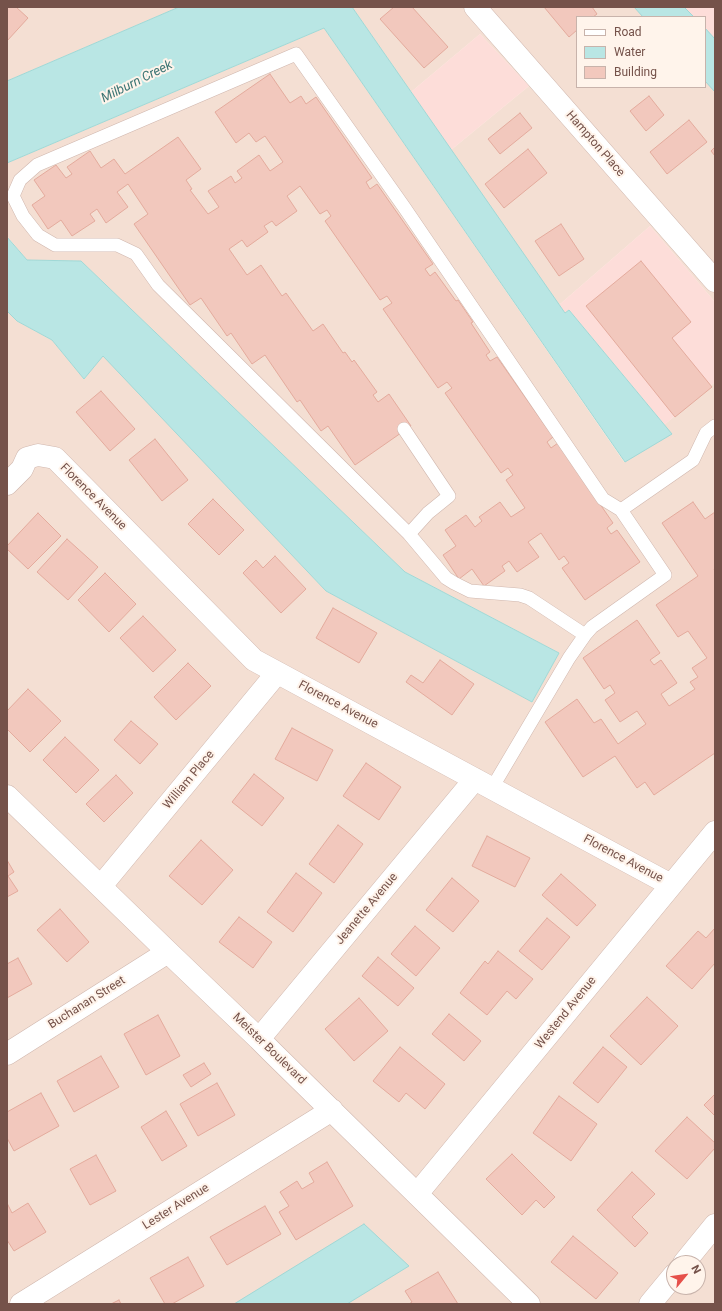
<!DOCTYPE html>
<style>
body{margin:0}
#map{position:relative;width:722px;height:1311px;overflow:hidden;background:#fcefe5;font-family:Roboto,sans-serif}
canvas{display:block}
.frame{position:absolute;inset:0;border:8px solid #75524a;pointer-events:none}
.legend{position:absolute;left:576px;top:16px;width:130px;height:72px;box-sizing:border-box;background:#fff4eb;border:1px solid #c8b3ab;margin:0;padding:5px 7px;list-style:none;font-size:12px;color:#75524a}
.legend li{display:flex;align-items:center;gap:8px;height:20px}
.legend b{width:20px;border:1px solid #c8b3ab}
.north{position:absolute;left:666px;top:1255px;width:40px;height:40px;box-sizing:border-box;background:#fff4eb;border:1px solid #c8b3ab;border-radius:50%;rotate:61deg;font-size:11px;font-weight:700;line-height:16px;text-align:center;color:#75524a}
.north::after{content:'';display:block;margin:auto;width:14px;height:18px;background:#e6504a;clip-path:polygon(50% 0,100% 100%,50% 72%,0 100%)}
</style>
<div id="map">
<canvas width="722" height="1311"></canvas>
<div class="frame"></div>
<ul class="legend">
<li><b style="height:5px;background:#fff"></b>Road</li>
<li><b style="height:11px;background:#b9e6e4"></b>Water</li>
<li><b style="height:11px;background:#f2c8bd"></b>Building</li>
</ul>
<div class="north">N</div>
</div>
<script>
const ctx = document.querySelector('canvas').getContext('2d');
ctx.lineJoin = 'round';
function paint(path, color) { ctx.fillStyle = color; ctx.fill(path, 'evenodd'); }
const poly = rows => new Path2D(rows.map(r => 'M' + r).join(''));
function stroke(path, color, width, dash) { ctx.strokeStyle = color; ctx.lineWidth = width; ctx.lineCap = dash ? 'butt' : 'round'; ctx.setLineDash(dash || []); ctx.stroke(path); }
function label(font, color, halo, rows, align = 'center') {
  ctx.font = font + ' Roboto,sans-serif'; ctx.lineWidth = 4; ctx.setLineDash([]); ctx.textBaseline = 'middle'; ctx.strokeStyle = halo; ctx.fillStyle = color; for (const [text, x, y, turn = 0] of rows) {
    ctx.save(); ctx.translate(x, y); ctx.rotate((+turn || 0) * Math.PI / 180); ctx.textAlign = isNaN(turn) ? turn : align; if (halo) ctx.strokeText(text, 0, 0); ctx.fillText(text, 0, 0); ctx.restore();
  }
}
paint(poly([
 [7,7,179,7,7,81],
 [352,7,715,7,715,302,650,226,559,305,451,150,529,86,480,34,411,92],
 [577,17,705,17,705,87,577,87],
 [324,28,624,462,664,425,715,382,715,1304,7,1304,7,311,17,321,52,340,84,379,103,355,326,591,532,702,559,653,405,572,81,261,27,260,7,236,7,163],
 [674,1263,698,1263,698,1287,674,1287]
]), '#f4dfd3');
paint(poly([
 [684,7,715,7,715,39,705,28,705,17,694,17],
 [480,34,529,86,451,150,411,92],
 [650,226,715,302,715,382,664,425,672,434,569,310,565,313,559,305]
]), '#fdddd9');
const water = poly([
 [179,7,352,7,565,313,569,310,672,434,625,462,324,28,7,163,7,81,179,7],
 [634,7,684,7,694,17,643,17,634,7],
 [705,28,715,39,715,92,705,81,705,28],
 [7,237,27,260,81,261,405,572,559,653,532,702,326,591,103,356,84,379,52,340,17,321,7,311,7,237],
 [364,1224,409,1266,347,1304,234,1304,364,1224]
]);
paint(water, '#b9e6e4');
stroke(water, '#a0d8d6', 1);
const building = poly([
 [7,7,16,7,28,18,7,41,7,7],
 [394,7,412,7,448,47,424,68,380,19,394,7],
 [544,7,592,7,597,14,593,17,577,17,577,30,569,37,544,7],
 [270,74,290,103,301,96,306,104,316,97,372,178,366,182,370,189,377,184,433,264,425,269,430,276,435,272,456,301,458,300,473,322,471,323,490,352,486,355,490,361,497,357,553,437,547,442,551,448,558,443,613,523,607,528,611,534,617,530,640,562,585,600,562,568,569,563,564,556,559,560,541,533,528,542,539,557,517,572,509,561,502,566,505,571,484,586,472,569,459,579,443,555,456,546,445,530,466,515,475,527,482,521,479,517,500,502,511,517,525,508,506,480,513,475,508,468,501,473,445,393,452,388,447,382,438,388,383,309,392,303,387,296,380,300,325,221,331,216,327,210,320,214,300,186,287,196,297,211,276,226,272,221,264,226,268,232,247,247,242,240,229,249,247,275,261,265,282,296,286,293,313,331,323,324,343,353,345,352,352,362,354,360,377,392,373,395,378,402,389,394,411,426,355,465,328,426,321,431,300,400,297,402,265,355,252,364,231,333,227,336,201,298,190,305,134,224,148,214,128,184,117,192,128,207,106,223,97,209,90,214,95,221,72,236,61,220,48,229,32,205,45,196,34,180,56,165,66,178,72,174,67,167,90,151,101,168,114,159,125,174,178,137,201,169,186,180,192,189,190,190,208,214,219,207,208,191,231,176,235,183,242,178,237,171,259,155,270,171,283,162,265,136,256,142,249,133,236,143,215,112,270,74],
 [649,96,664,115,646,131,630,111,649,96],
 [520,113,532,128,500,154,488,139,520,113],
 [689,120,707,142,667,174,650,152,689,120],
 [715,147,715,156,711,151,715,147],
 [528,149,547,173,504,208,485,184,528,149],
 [561,224,584,259,559,276,535,241,561,224],
 [641,261,691,322,672,338,712,387,675,417,586,306,641,261],
 [101,391,135,429,110,451,76,412,101,391],
 [155,439,188,480,162,501,129,460,155,439],
 [213,499,244,530,219,555,188,524,213,499],
 [693,502,705,519,715,512,715,568,714,569,715,571,715,753,654,795,645,782,637,788,615,756,583,777,545,722,577,699,594,723,601,719,618,744,646,724,637,711,620,722,605,700,615,693,610,685,604,689,583,658,637,620,660,653,650,660,654,665,661,660,677,683,661,694,669,706,695,689,690,682,698,677,692,668,707,658,688,631,678,637,656,605,698,576,662,523,693,502],
 [38,513,61,536,28,569,7,549,7,546,38,513],
 [67,539,98,567,68,600,37,572,67,539],
 [275,556,306,589,281,613,243,573,256,560,263,568,275,556],
 [105,573,136,604,109,632,78,600,105,573],
 [333,608,377,633,359,663,316,638,333,608],
 [143,616,176,650,153,672,120,638,143,616],
 [440,660,474,684,452,715,406,682,411,675,423,683,440,660],
 [188,663,211,686,176,720,154,697,188,663],
 [28,689,61,721,30,752,7,729,7,711,28,689],
 [131,721,158,744,140,764,114,740,131,721],
 [292,728,333,750,317,781,275,759,292,728],
 [65,737,99,770,76,793,43,760,65,737],
 [366,763,401,787,379,820,343,796,366,763],
 [254,774,284,798,262,826,232,802,254,774],
 [116,775,133,793,104,822,86,804,116,775],
 [338,825,363,844,334,883,309,864,338,825],
 [487,836,530,858,515,887,472,866,487,836],
 [201,840,233,870,202,905,169,876,201,840],
 [7,860,14,872,8,876,18,891,7,897,7,860],
 [296,873,322,893,293,932,267,912,296,873],
 [561,874,596,905,577,926,542,895,561,874],
 [452,878,479,901,453,932,426,910,452,878],
 [60,909,89,942,67,962,37,930,60,909],
 [239,917,272,942,253,968,219,942,239,917],
 [547,918,570,937,542,970,519,951,547,918],
 [415,926,440,948,416,976,391,954,415,926],
 [715,928,715,963,692,989,666,966,698,931,706,938,715,928],
 [498,951,533,979,516,999,507,991,487,1015,460,993,485,961,488,964,498,951],
 [378,957,414,988,398,1006,362,976,378,957],
 [18,958,32,984,7,998,7,964,18,958],
 [647,997,678,1026,641,1065,610,1036,647,997],
 [359,998,388,1031,354,1061,325,1029,359,998],
 [449,1014,481,1041,464,1061,432,1034,449,1014],
 [158,1015,180,1056,146,1075,124,1034,158,1015],
 [400,1047,445,1084,425,1109,406,1093,399,1102,373,1081,400,1047],
 [603,1047,627,1067,598,1103,573,1083,603,1047],
 [101,1056,119,1087,74,1112,57,1081,101,1056],
 [204,1063,211,1074,191,1087,183,1075,204,1063],
 [217,1083,235,1115,198,1136,180,1104,217,1083],
 [41,1093,59,1126,14,1151,7,1138,7,1112,41,1093],
 [715,1094,715,1116,704,1105,715,1094],
 [559,1096,597,1124,571,1161,533,1133,559,1096],
 [166,1111,187,1146,162,1161,141,1127,166,1111],
 [687,1117,715,1143,715,1148,687,1179,655,1151,687,1117],
 [512,1154,555,1197,544,1208,536,1200,522,1215,486,1179,512,1154],
 [96,1155,116,1191,90,1205,70,1169,96,1155],
 [327,1162,353,1206,296,1240,279,1212,289,1206,280,1192,297,1181,302,1189,314,1182,309,1173,327,1162],
 [632,1172,655,1194,632,1217,648,1233,635,1247,597,1210,632,1172],
 [7,1203,12,1213,28,1203,46,1232,14,1251,7,1240,7,1203],
 [265,1206,281,1234,227,1265,210,1237,265,1206],
 [573,1236,618,1273,596,1299,551,1262,573,1236],
 [188,1257,204,1286,172,1304,165,1304,150,1278,188,1257],
 [438,1272,458,1304,409,1304,412,1302,405,1291,438,1272],
 [119,1300,121,1304,111,1304,119,1300]
]);
paint(building, '#f2c8bd');
stroke(building, '#e4ab9d', 1);
const lane = poly([
 [404,429,449,496,428,513,409,534],
 [621,510,693,460,706,433,715,426],
 [492,788,569,658,585,635,592,627,665,575,621,510,603,499,404,207,296,54,37,165,20,180,13,196,23,216,38,235,55,245,117,245,136,254,158,285,409,534,446,578,454,583,470,591,520,595,529,598,585,635]
]);
const street = poly([
 [475,7,715,281],
 [7,484,22,469,27,458,38,455,55,458,254,660,671,885],
 [7,796,168,952,259,1039,274,1054,529,1304],
 [101,886,277,673],
 [259,1039,475,779],
 [7,1054,168,952],
 [417,1194,715,832],
 [684,1263,715,1225],
 [21,1304,332,1110],
 [650,1304,674,1275]
]);
stroke(lane, '#d0b7ae', 14);
stroke(street, '#d0b7ae', 23);
stroke(lane, '#fff', 13);
stroke(street, '#fff', 22);
label('12px', '#75524a', '#fff4eb', [
 ["Hampton Place",595,144,49],
 ["Florence Avenue",93,497,45],
 ["Florence Avenue",338,705,28],
 ["William Place",189,780,-50],
 ["Florence Avenue",623,859,28],
 ["Jeanette Avenue",367,909,-50],
 ["Buchanan Street",87,1003,-32],
 ["Westend Avenue",566,1013,-51],
 ["Meister Boulevard",269,1049,44],
 ["Lester Avenue",176,1207,-32]
]);
label('italic 13px', '#3a7473', '#fff4eb', [
 ["Milburn Creek",137,82,-27]
]);
</script>
